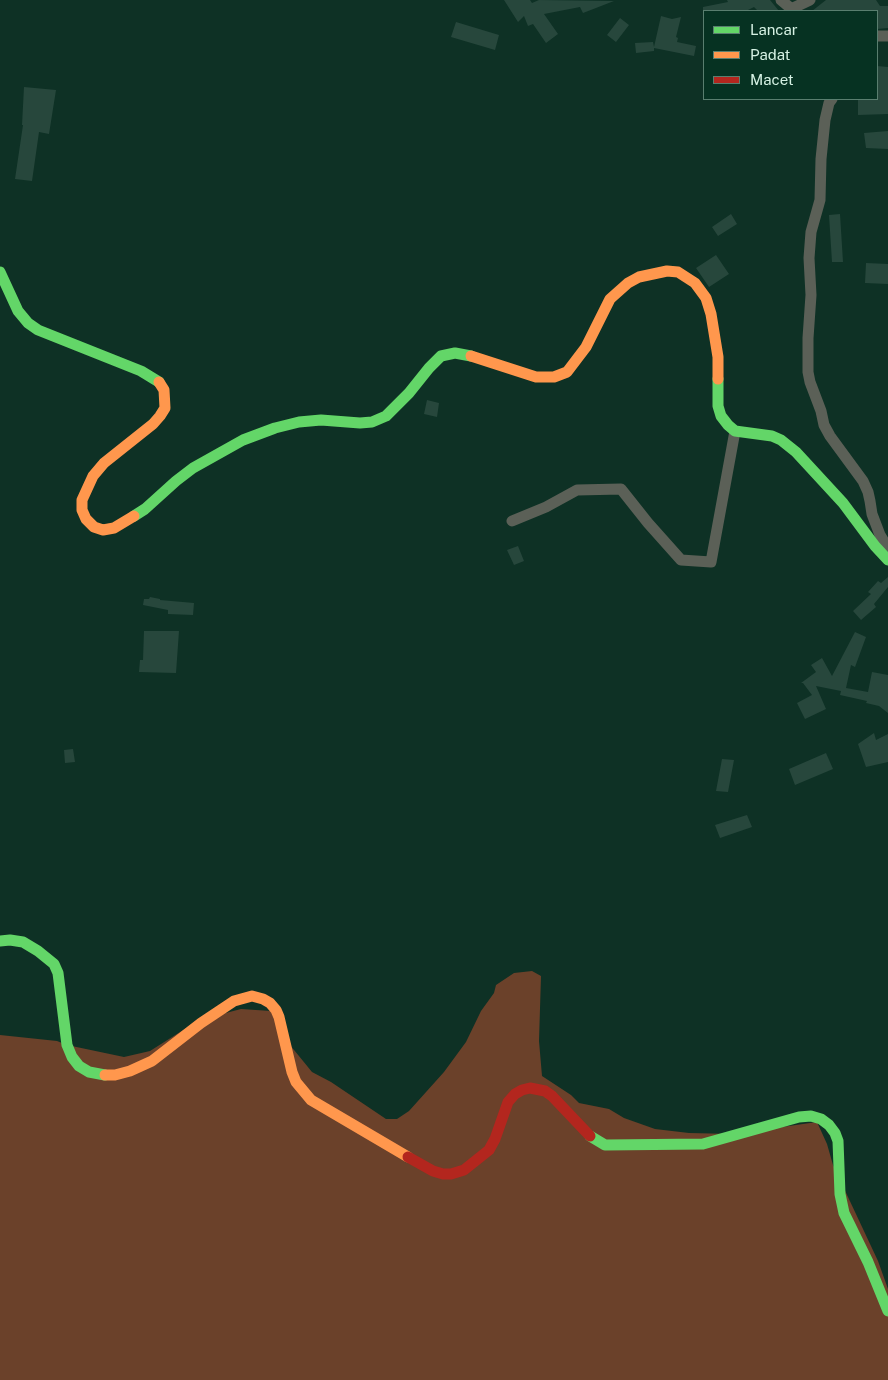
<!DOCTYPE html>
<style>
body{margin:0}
#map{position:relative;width:888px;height:1380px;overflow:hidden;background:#0e3125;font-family:"Public Sans",sans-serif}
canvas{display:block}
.legend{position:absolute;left:703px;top:10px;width:175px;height:90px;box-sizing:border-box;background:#063222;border:1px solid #597e6f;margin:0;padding:6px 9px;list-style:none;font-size:15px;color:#d5f1e3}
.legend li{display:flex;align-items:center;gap:10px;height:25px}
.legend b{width:25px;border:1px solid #597e6f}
</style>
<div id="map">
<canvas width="888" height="1380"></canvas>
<ul class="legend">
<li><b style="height:6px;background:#63d668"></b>Lancar</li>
<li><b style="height:6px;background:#ff974d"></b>Padat</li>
<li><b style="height:6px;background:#b3261e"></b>Macet</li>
</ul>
</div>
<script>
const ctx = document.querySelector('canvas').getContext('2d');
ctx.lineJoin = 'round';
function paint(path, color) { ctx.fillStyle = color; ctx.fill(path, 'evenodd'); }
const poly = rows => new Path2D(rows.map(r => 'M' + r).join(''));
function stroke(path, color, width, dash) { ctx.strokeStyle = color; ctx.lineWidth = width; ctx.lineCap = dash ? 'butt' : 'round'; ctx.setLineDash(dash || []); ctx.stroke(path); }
paint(poly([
 [532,971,541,976,539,1041,542,1076,571,1095,579,1103,609,1109,624,1118,655,1129,689,1133,733,1134,817,1122,827,1144,833,1165,878,1261,888,1289,888,1380,0,1380,0,1035,57,1041,67,1045,124,1057,150,1051,199,1020,241,1009,271,1011,281,1034,312,1072,331,1082,386,1119,397,1119,409,1111,444,1072,466,1042,481,1011,494,993,496,985,514,973]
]), '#6b412a');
paint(poly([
 [504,0,530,0,532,3,539,0,614,1,583,13,580,7,544,14,558,34,546,43,533,24,528,26,524,16,518,22],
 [727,0,770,0,779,11,758,11,754,7,746,11,703,11,703,7,728,2],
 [826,0,876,0,880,6,888,6,888,28,877,29,877,11,812,11],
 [661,16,672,19,681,17,676,37,678,38,677,42,696,46,694,56,654,48,654,51,636,53,635,43,653,42,654,47],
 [620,18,629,25,616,42,607,35],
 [456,22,499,35,495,50,451,37],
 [877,66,888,67,888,114,858,115,858,99,877,99],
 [24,87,56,90,49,134,39,132,32,181,15,179,23,125,22,125],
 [888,131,888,149,866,148,864,133],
 [731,214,737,224,718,236,712,227],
 [840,214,843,262,832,262,829,215],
 [716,255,729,274,709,287,696,268],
 [866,263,888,264,888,284,865,283],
 [427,400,439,403,437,417,424,414],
 [518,546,524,561,514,565,507,550],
 [888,577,888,587,874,604,876,607,861,620,853,611,871,594,868,592,878,581,881,583],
 [150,597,160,599,160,600,194,603,193,615,168,614,168,610,143,605,144,599,149,599],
 [144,631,179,631,176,673,139,672,140,660,143,660],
 [855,632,866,637,855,667,851,665,846,688,868,692,872,672,888,675,888,713,879,706,866,703,867,701,840,695,841,691,816,686,826,709,805,719,797,703,812,695,803,683,801,683,816,672,811,665,822,658,832,676],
 [874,733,876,740,888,734,888,762,866,767,858,744],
 [73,749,75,762,65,763,64,750],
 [826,753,833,769,795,785,789,769],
 [722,759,734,760,728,792,716,791],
 [747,815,752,827,720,838,715,825]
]), '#27473c');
stroke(poly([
 [781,0,794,11],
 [791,9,810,0],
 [877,36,888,36],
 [832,99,829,103,825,120,821,159,820,200,811,232,809,258,811,295,808,338,808,372,810,382,821,411,824,425,830,436,863,481,868,492,870,501,872,514,880,535,888,548],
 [512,521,546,507,577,490,621,489,648,523,681,560,711,562,735,431]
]), '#5b6057', 11);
stroke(poly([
 [0,272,18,311,28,323,38,330,141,371,159,382],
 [718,379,718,406,721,416,728,425,735,431,772,436,781,440,796,452,843,503,875,546,888,560],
 [134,516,145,509,176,481,193,468,243,440,275,428,299,422,321,420,360,423,372,422,386,416,409,393,429,368,441,356,455,353,471,356],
 [0,941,10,940,23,942,38,951,54,964,58,973,67,1045,72,1057,79,1066,89,1072,105,1075],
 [590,1136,605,1145,703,1144,799,1117,811,1116,821,1119,829,1125,835,1133,838,1141,840,1194,844,1213,868,1262,888,1311]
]), '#63d668', 11);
stroke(poly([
 [471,356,536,377,554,377,567,372,586,347,610,299,628,283,639,277,667,271,678,272,695,283,706,298,711,314,718,357,718,379],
 [134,516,114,528,103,530,94,527,86,519,82,510,82,500,93,476,104,463,153,424,160,416,165,408,164,390,159,382],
 [105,1075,115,1075,130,1071,152,1061,201,1023,234,1001,252,996,263,999,270,1003,276,1010,279,1017,292,1072,296,1082,311,1100,408,1157]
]), '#ff974d', 11);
stroke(poly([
 [408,1157,433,1171,443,1174,451,1174,464,1170,489,1150,495,1139,508,1102,515,1094,522,1090,530,1088,545,1091,552,1096,590,1136]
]), '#b3261e', 11);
</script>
